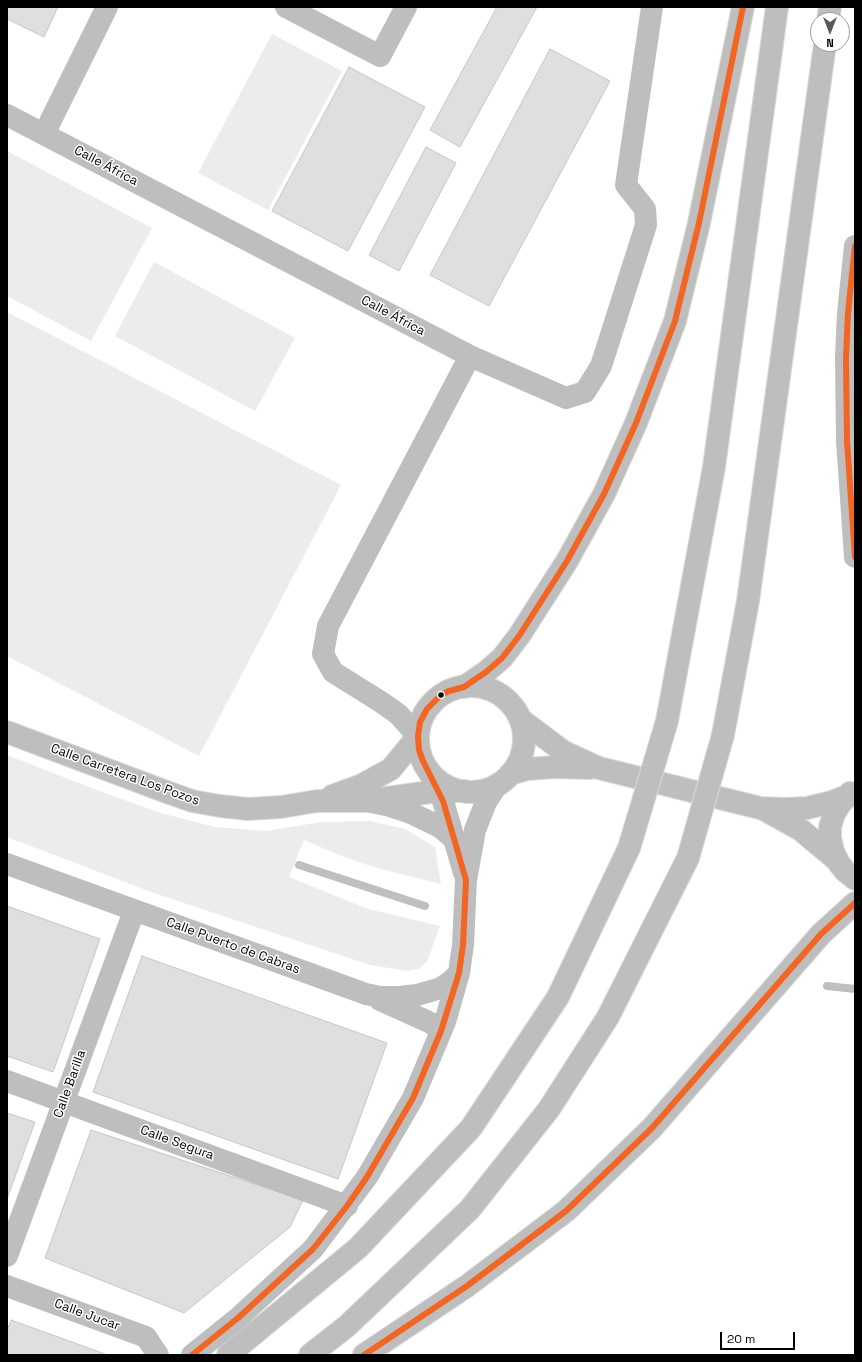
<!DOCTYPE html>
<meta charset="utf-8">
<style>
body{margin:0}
#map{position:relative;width:862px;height:1362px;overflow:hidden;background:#fff;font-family:"Space Grotesk",sans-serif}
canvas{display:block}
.frame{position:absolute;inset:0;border:8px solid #000;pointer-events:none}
.north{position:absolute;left:810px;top:12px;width:40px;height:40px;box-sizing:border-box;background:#fff;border:1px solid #999;border-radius:50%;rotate:180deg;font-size:11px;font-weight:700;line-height:16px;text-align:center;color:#000}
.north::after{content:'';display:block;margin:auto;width:14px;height:18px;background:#595959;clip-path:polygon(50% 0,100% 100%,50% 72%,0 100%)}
.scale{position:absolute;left:720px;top:1332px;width:75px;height:18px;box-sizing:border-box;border:2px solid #000;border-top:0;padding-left:5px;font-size:12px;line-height:14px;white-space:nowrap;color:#000;-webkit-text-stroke:3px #fff;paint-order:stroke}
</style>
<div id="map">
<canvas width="862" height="1362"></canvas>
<div class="frame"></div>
<div class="north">N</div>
<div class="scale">20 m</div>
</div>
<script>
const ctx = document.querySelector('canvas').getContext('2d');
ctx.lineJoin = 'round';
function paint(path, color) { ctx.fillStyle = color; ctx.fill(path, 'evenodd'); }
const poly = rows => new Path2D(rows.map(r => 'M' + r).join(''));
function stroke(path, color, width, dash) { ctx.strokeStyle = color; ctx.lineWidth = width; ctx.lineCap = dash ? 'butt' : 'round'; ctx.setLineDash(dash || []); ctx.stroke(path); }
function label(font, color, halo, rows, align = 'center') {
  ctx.font = font + ' "Space Grotesk",sans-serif'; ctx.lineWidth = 3; ctx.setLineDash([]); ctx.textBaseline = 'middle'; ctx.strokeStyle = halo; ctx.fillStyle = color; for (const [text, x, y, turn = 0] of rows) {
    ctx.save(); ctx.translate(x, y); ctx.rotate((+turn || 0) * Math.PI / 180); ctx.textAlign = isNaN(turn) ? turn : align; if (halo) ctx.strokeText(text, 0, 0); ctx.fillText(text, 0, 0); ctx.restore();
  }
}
paint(poly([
 [272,34,342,71,268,210,198,173],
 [7,151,152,228,91,341,7,296],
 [154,262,295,338,255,411,115,336],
 [7,312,341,485,199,756,7,656],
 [7,755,99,791,161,813,215,827,267,831,321,822,370,821,405,829,435,847,441,884,377,868,344,857,304,840,289,877,368,909,440,926,427,961,419,969,408,971,370,965,154,893,7,837]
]), '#ececec');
stroke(poly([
 [299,865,425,906],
 [827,986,855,989]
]), '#bfbfbf', 8);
const building = poly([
 [7,7,58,7,44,37,7,19,7,7],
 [497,7,537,7,460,147,430,130,497,7],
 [550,49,610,81,489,306,430,275,550,49],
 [349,67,425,107,348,251,272,211,349,67],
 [426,147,456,163,399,271,369,255,426,147],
 [7,906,100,939,53,1072,7,1056,7,906],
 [142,956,387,1043,338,1179,93,1092,142,956],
 [7,1113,35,1122,7,1199,7,1113],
 [91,1130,303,1200,290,1227,184,1313,45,1258,91,1130],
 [11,1320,108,1355,7,1355,7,1331,11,1320]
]);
paint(building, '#dfdfdf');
stroke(building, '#c7c7c7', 1);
const major = poly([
 '418 739a53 53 0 1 1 106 0a53 53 0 1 1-106 0Z',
 [520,719,564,752,599,768,760,808,786,809,807,808,832,802,847,796],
 [7,732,164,791,192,801,220,806,248,809,281,807,317,801,364,801,438,791,465,791],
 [510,774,528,769,555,767,590,768],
 [850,793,840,804,834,814,830,827,830,838,833,851,838,862,845,871,855,879],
 [332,796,362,785,391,769,418,736],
 [765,810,801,830,838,861]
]);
const highway = poly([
 [828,20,830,7],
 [464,687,486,672,502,658,519,636,567,561,604,494,636,423,675,321,699,223,743,7],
 [667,721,714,467,777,7],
 [723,735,748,601,825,44],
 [228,1355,358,1248,471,1128,558,997,629,848],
 [310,1355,347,1326,470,1209,549,1109,608,1017,688,858],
 [364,1355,467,1286,566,1211,652,1128,821,934,855,903]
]);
stroke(major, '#dbdbdb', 24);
stroke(highway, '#dbdbdb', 24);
stroke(poly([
 [286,7,380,56,406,7],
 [7,115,470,356,566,398,585,392,601,366,646,225,645,209,626,185,652,7],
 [44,134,107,7],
 [855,246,848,313,846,358,847,441,855,557],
 [418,736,398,714,381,702,333,672,323,654,328,626,470,356],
 [428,770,443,801,464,873],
 [367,801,390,806,411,813,440,827,455,840],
 [7,864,366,994,380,997,399,997,417,995,441,988,450,982,459,973],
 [380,1000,431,1023,441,1031],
 [7,1081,347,1206],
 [7,1256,134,911],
 [7,1286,146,1337,158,1355],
 [192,1355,238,1318,313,1249,367,1177,413,1098,445,1022,459,973,463,945,466,880,475,830,486,802,497,785]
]), '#bebebe', 22);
stroke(major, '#bebebe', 22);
stroke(highway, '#bebebe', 22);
const highwayBridge = poly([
 [629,848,667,721],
 [688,858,723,735]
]);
stroke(highwayBridge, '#dbdbdb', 24, []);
stroke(highwayBridge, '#bebebe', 22);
stroke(poly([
 [855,246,848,313,846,358,847,441,855,557],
 [192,1355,238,1318,313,1249,347,1206,367,1177,413,1098,441,1031,459,973,463,945,466,880,443,801,423,761,419,750,418,736,420,722,427,709,441,695,449,691,464,687,486,672,502,658,519,636,567,561,604,494,636,423,675,321,699,223,743,7],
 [364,1355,467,1286,566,1211,652,1128,821,934,855,903]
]), '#f26522', 6);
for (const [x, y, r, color] of [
 [441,695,3.5,"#000"]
]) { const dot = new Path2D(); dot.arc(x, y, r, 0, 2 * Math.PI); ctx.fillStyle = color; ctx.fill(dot); stroke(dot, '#fff', 1.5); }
label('13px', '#000', '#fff', [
 ["Calle África",106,166,28],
 ["Calle África",393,316,28],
 ["Calle Carretera Los Pozos",125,775,20],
 ["Calle Puerto de Cabras",233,946,20],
 ["Calle Barilla",70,1084,-70],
 ["Calle Segura",177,1143,20],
 ["Calle Jucar",87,1315,20]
]);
</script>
